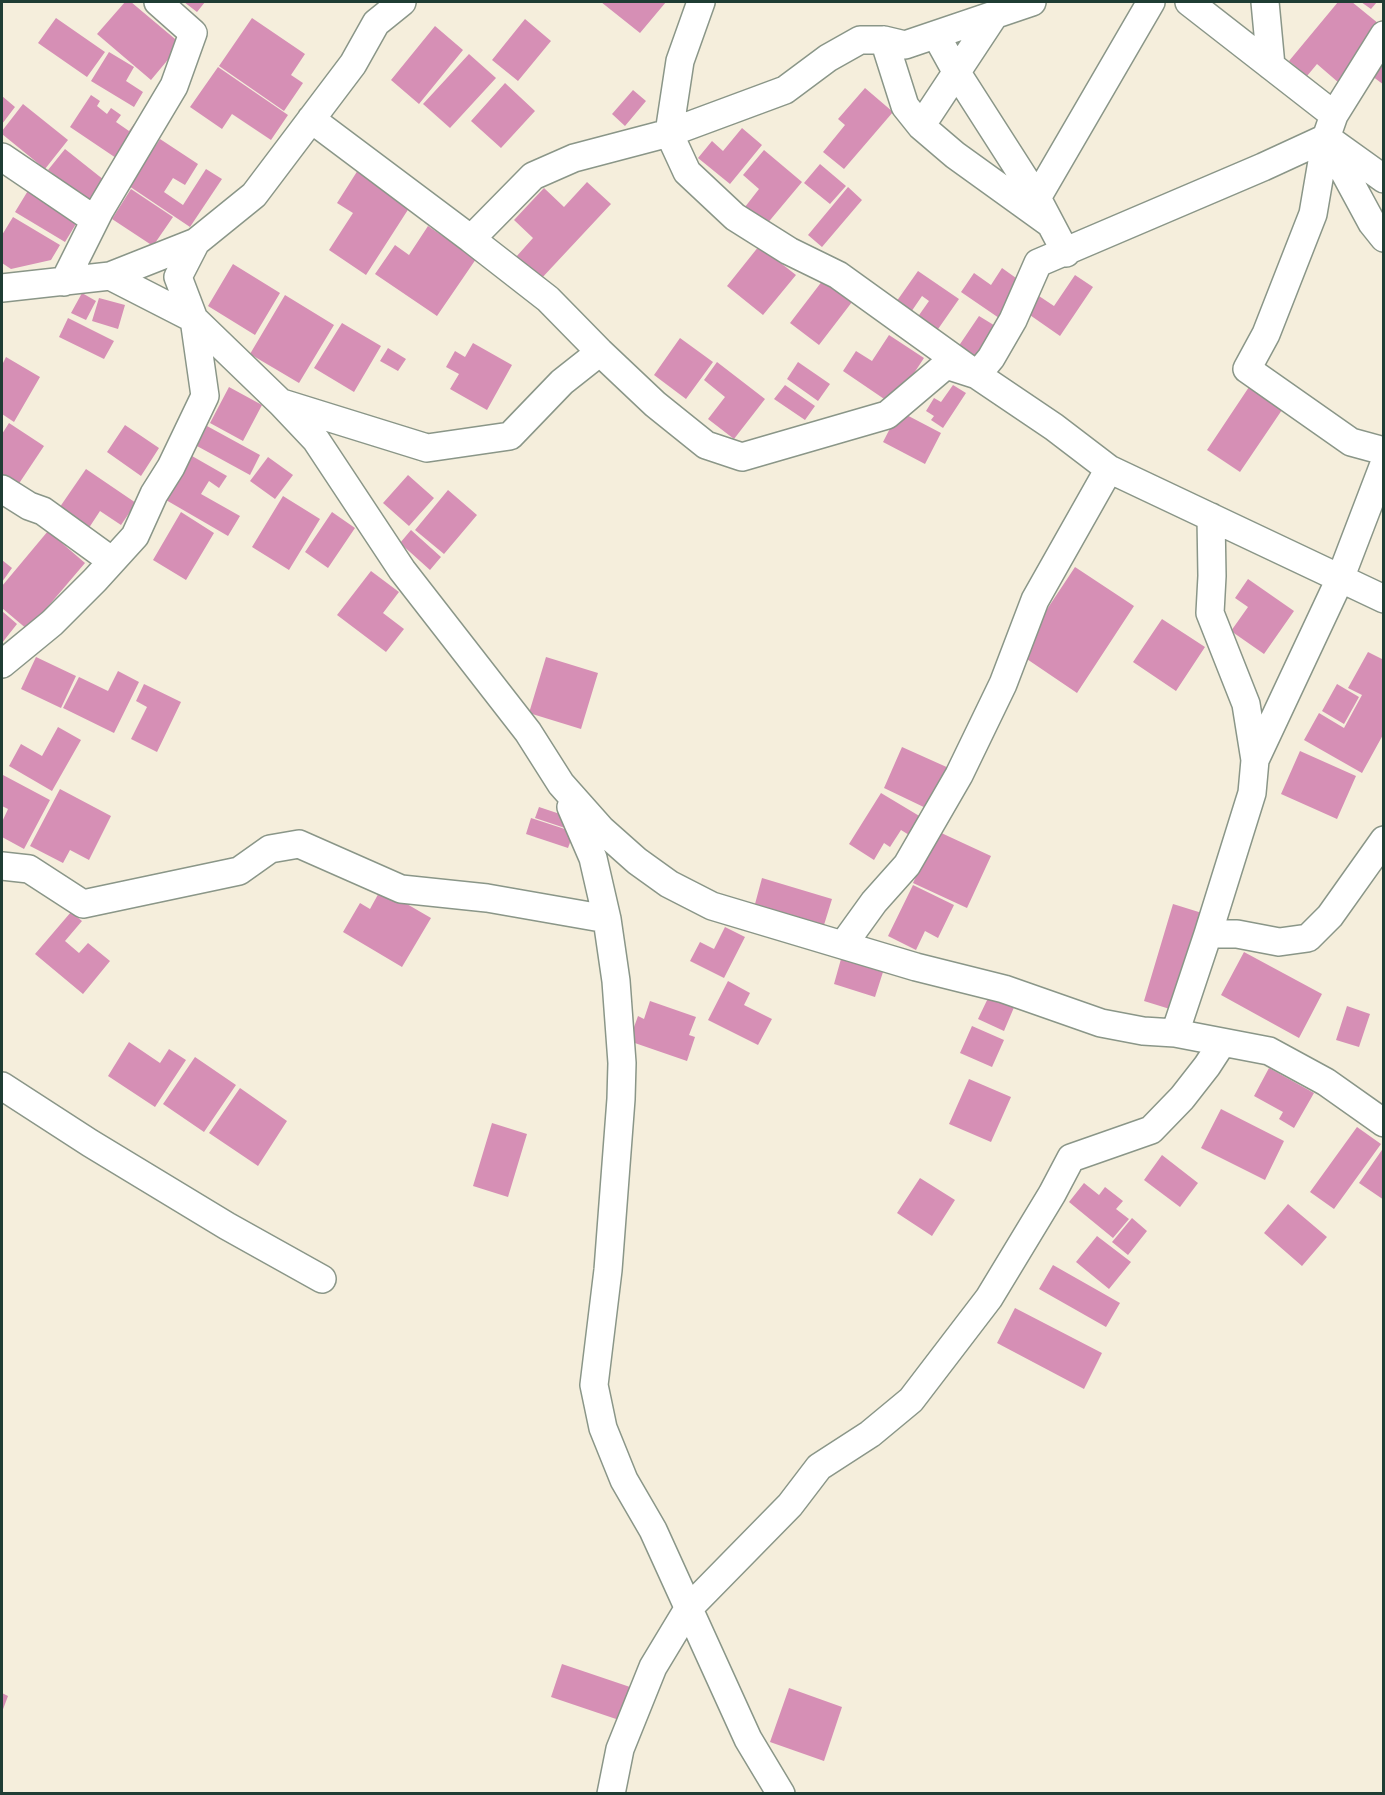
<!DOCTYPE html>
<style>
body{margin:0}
#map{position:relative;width:1385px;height:1795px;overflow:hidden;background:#f5eedc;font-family:"IM FELL French Canon",serif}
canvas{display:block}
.frame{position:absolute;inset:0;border:3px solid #1f3d34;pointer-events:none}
</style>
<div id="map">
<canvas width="1385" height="1795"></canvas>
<div class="frame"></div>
</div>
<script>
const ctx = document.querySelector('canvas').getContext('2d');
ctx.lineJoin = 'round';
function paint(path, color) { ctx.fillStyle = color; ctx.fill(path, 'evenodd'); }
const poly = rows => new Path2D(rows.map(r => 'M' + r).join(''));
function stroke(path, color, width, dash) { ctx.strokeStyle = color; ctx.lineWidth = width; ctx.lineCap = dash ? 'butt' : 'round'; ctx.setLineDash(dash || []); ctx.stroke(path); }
paint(poly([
 [125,2,131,2,181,44,151,80,97,34],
 [184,2,205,2,197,12],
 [601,2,666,2,640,33],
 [1338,2,1352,2,1384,28,1339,83,1317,64,1307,76,1289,61],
 [1361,2,1377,2,1371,9],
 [56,18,105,52,87,77,38,43],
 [252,18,305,54,291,75,303,83,284,111,219,66],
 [525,19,551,41,518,81,492,60],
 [435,26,463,50,419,104,391,80],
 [109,52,134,67,126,81,143,92,134,107,91,81],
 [469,54,496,78,450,128,423,104],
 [1384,61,1384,85,1372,76],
 [218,67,288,115,271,140,232,114,222,129,190,107],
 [505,83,535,111,501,148,471,121],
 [865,88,893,112,844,169,823,152,845,125,838,119],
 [633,90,646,101,625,126,612,114],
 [91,95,100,101,97,106,107,114,111,108,121,115,116,122,129,131,134,124,140,128,119,160,70,127],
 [2,96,15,107,2,124],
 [23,104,68,140,45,169,2,134,2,131],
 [742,128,762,145,730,184,698,158,712,141,723,151],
 [160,139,198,164,185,185,173,178,164,192,183,205,206,169,222,179,190,227,129,186],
 [65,149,104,180,88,201,48,170],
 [764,150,802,182,766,225,745,207,759,189,743,175],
 [820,164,846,186,830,204,804,183],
 [358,170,411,205,366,275,329,250,353,213,337,203],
 [587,182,611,204,540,280,516,257,533,238,514,220,544,188,564,207],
 [848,187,862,200,822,247,808,235],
 [29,189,79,219,65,242,15,212],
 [131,189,173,217,153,246,112,219],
 [13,217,60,245,51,260,11,269,2,263,2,235],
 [428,226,476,259,437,316,375,274,395,245,409,255],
 [759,246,796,275,763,315,727,286],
 [233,264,280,293,255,335,208,306],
 [1002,268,1023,283,999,318,961,292,974,273,991,285],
 [918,271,959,299,936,332,917,318,929,301,922,296,909,315,894,305],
 [1075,275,1093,287,1060,336,1027,313,1039,296,1054,306],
 [823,280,852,302,819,345,790,323],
 [82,293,96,301,86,320,71,313],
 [285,295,334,325,299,383,250,354],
 [99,298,125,305,118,329,92,321],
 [979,316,997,327,973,362,956,350],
 [68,318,114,341,104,359,59,337],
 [342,323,381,346,354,392,314,368],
 [889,335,924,358,893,405,843,371,856,351,872,361],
 [680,338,713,362,686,399,654,375],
 [473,343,512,365,487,410,450,389,459,374,446,367,455,351,465,357],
 [388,348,406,359,398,371,380,361],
 [6,357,40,377,14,422,2,414,2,365],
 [717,362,765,399,734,439,708,419,725,397,704,380],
 [798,362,830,384,818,401,787,379],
 [1253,381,1286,404,1240,472,1207,450],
 [785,385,815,406,805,420,774,399],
 [953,385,966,393,943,428,931,420,934,416,926,411,934,398,941,402],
 [229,387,262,405,243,441,210,423],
 [899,411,941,433,925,464,883,442],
 [9,423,44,446,12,494,2,487,2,434],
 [125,425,159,448,141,476,107,452],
 [207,426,260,455,250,475,197,446],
 [192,456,227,476,219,488,209,481,201,494,240,516,228,536,166,500],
 [268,457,293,475,275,499,250,481],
 [86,469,136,503,121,525,100,511,83,537,53,517],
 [408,475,434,498,409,526,383,503],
 [448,490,477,515,444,554,415,530],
 [283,496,320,519,289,570,252,547],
 [181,512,214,533,186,580,153,560],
 [332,512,355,528,328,568,305,552],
 [411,530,441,557,430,570,400,543],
 [48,531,85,563,28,630,2,608,2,586],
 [2,560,12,568,2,582],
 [1075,567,1134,606,1077,693,1018,653],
 [371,571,399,592,383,613,404,629,386,652,337,615],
 [1248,579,1294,611,1264,654,1231,631,1248,607,1235,598],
 [2,611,17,624,2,643],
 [1162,619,1205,647,1176,691,1133,662],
 [1368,652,1384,660,1384,733,1362,773,1304,740,1319,713,1344,728,1362,695,1348,688],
 [36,657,76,676,61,708,21,689],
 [546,657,598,673,581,729,529,713],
 [118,671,139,682,114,733,63,708,79,677,108,691],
 [144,684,181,702,157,752,131,739,147,707,136,701],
 [1337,684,1359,697,1344,724,1322,711],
 [58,727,81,740,52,791,9,766,21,744,42,756],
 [902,747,951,769,932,811,884,788],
 [1300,751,1356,776,1337,819,1281,794],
 [3,775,50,800,24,849,2,837,2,822,8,809,2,806],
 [60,789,111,816,89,860,70,850,63,863,30,846],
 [881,793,926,820,914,838,901,830,890,847,884,843,874,860,849,844],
 [539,807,572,818,568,829,535,818],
 [531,818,574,832,568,848,526,834],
 [937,831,991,856,967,908,913,883],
 [762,878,832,899,824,925,755,904],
 [913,885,954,905,938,938,925,931,916,950,888,936],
 [381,889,431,918,402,967,343,932,360,903,370,909],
 [1173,904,1202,913,1173,1010,1144,1001],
 [71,912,82,921,65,941,79,953,88,943,110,961,83,994,35,954],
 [725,927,745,937,724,978,690,961,700,942,714,949],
 [1244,952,1322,994,1299,1038,1221,995],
 [841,959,883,972,875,997,834,984],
 [728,981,750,993,744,1005,772,1019,758,1045,708,1020],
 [990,994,1015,1005,1004,1031,978,1019],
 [650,1001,696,1017,689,1035,695,1037,687,1061,629,1041,638,1016,644,1019],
 [1347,1006,1370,1014,1359,1047,1336,1040],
 [972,1026,1004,1040,992,1067,960,1053],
 [129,1042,160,1063,169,1049,186,1060,155,1107,108,1076],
 [195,1057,236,1085,204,1132,163,1104],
 [1269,1068,1314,1093,1294,1128,1279,1119,1283,1112,1254,1096],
 [969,1079,1011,1097,991,1142,949,1124],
 [240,1088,287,1121,258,1166,209,1133],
 [1221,1109,1284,1141,1265,1180,1201,1148],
 [492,1123,527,1134,508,1197,473,1186],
 [1357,1127,1381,1144,1334,1209,1310,1192],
 [1384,1147,1384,1200,1359,1183],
 [1162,1155,1198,1183,1180,1207,1144,1180],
 [920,1178,955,1200,932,1236,897,1213],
 [1084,1183,1099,1195,1105,1187,1123,1201,1116,1209,1129,1219,1113,1238,1069,1202],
 [1288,1204,1327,1237,1302,1266,1264,1233],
 [1132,1218,1147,1231,1128,1255,1112,1242],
 [1097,1236,1131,1262,1109,1289,1076,1262],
 [1053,1265,1120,1303,1106,1327,1039,1289],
 [1015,1308,1102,1353,1084,1389,997,1343],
 [562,1664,633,1688,622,1721,551,1697],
 [789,1688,842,1707,824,1761,770,1742],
 [2,1693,8,1696,2,1712]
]), '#d68fb5');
const street = poly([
 [701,2,680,61,669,133,687,172,735,217,789,251,838,275,977,375,1054,427,1109,469,1384,599],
 [1189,2,1334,115],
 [1265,2,1271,66],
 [936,35,957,73,1037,198],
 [1384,35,1334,115,1326,138,1313,214,1266,334,1247,369,1351,442,1384,451],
 [884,40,905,106,921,126,955,155,1048,222],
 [311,119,471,239,533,176,574,158,669,133,785,90,828,58,860,40,884,40,905,45,1032,2],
 [921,126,995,14],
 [1326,138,1372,223,1384,238],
 [1331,141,1384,179],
 [2,157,95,220],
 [471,239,548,299,600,352,655,404,706,445,742,457,887,415,946,365,977,375,991,358,1013,320,1038,263,1263,167,1326,138],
 [196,242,178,277,194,319,281,403,316,440,402,570,528,732,561,784,601,829,637,861,669,884,712,906,916,967,1004,989,1101,1023,1143,1031,1175,1033,1269,1051,1326,1082,1384,1123],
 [1066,253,1037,198,1151,2],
 [64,282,100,210,174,86,193,33,158,2],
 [2,288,110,276,196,242,254,195,353,64,376,23,402,2],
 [282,403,427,448,510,436,562,382,600,352],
 [2,489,29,506,43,511,112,561],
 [1211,517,1212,576,1210,613,1246,704,1255,760],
 [2,664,52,623,95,580,135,536,154,494,171,467,205,396,194,319,110,276],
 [571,807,593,858,607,919,616,981,622,1063,621,1099,608,1270,594,1385,603,1428,624,1480,653,1530,748,1739,781,1794],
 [2,866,29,869,83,904,239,871,270,849,299,844,401,889,487,898,607,919],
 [1208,934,1252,793,1255,760,1340,579,1384,464],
 [843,945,874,902,907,865,959,775,1003,684,1035,600,1109,469],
 [1175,1033,1208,934,1237,934,1279,942,1308,938,1330,916,1384,840],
 [2,1086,90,1143,227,1226,322,1279],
 [611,1794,620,1749,653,1667,688,1609,790,1505,819,1467,870,1434,911,1400,989,1298,1052,1194,1071,1158,1151,1130,1182,1098,1207,1066,1222,1043]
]);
stroke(street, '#8a9688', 30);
stroke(street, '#fff', 27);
</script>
